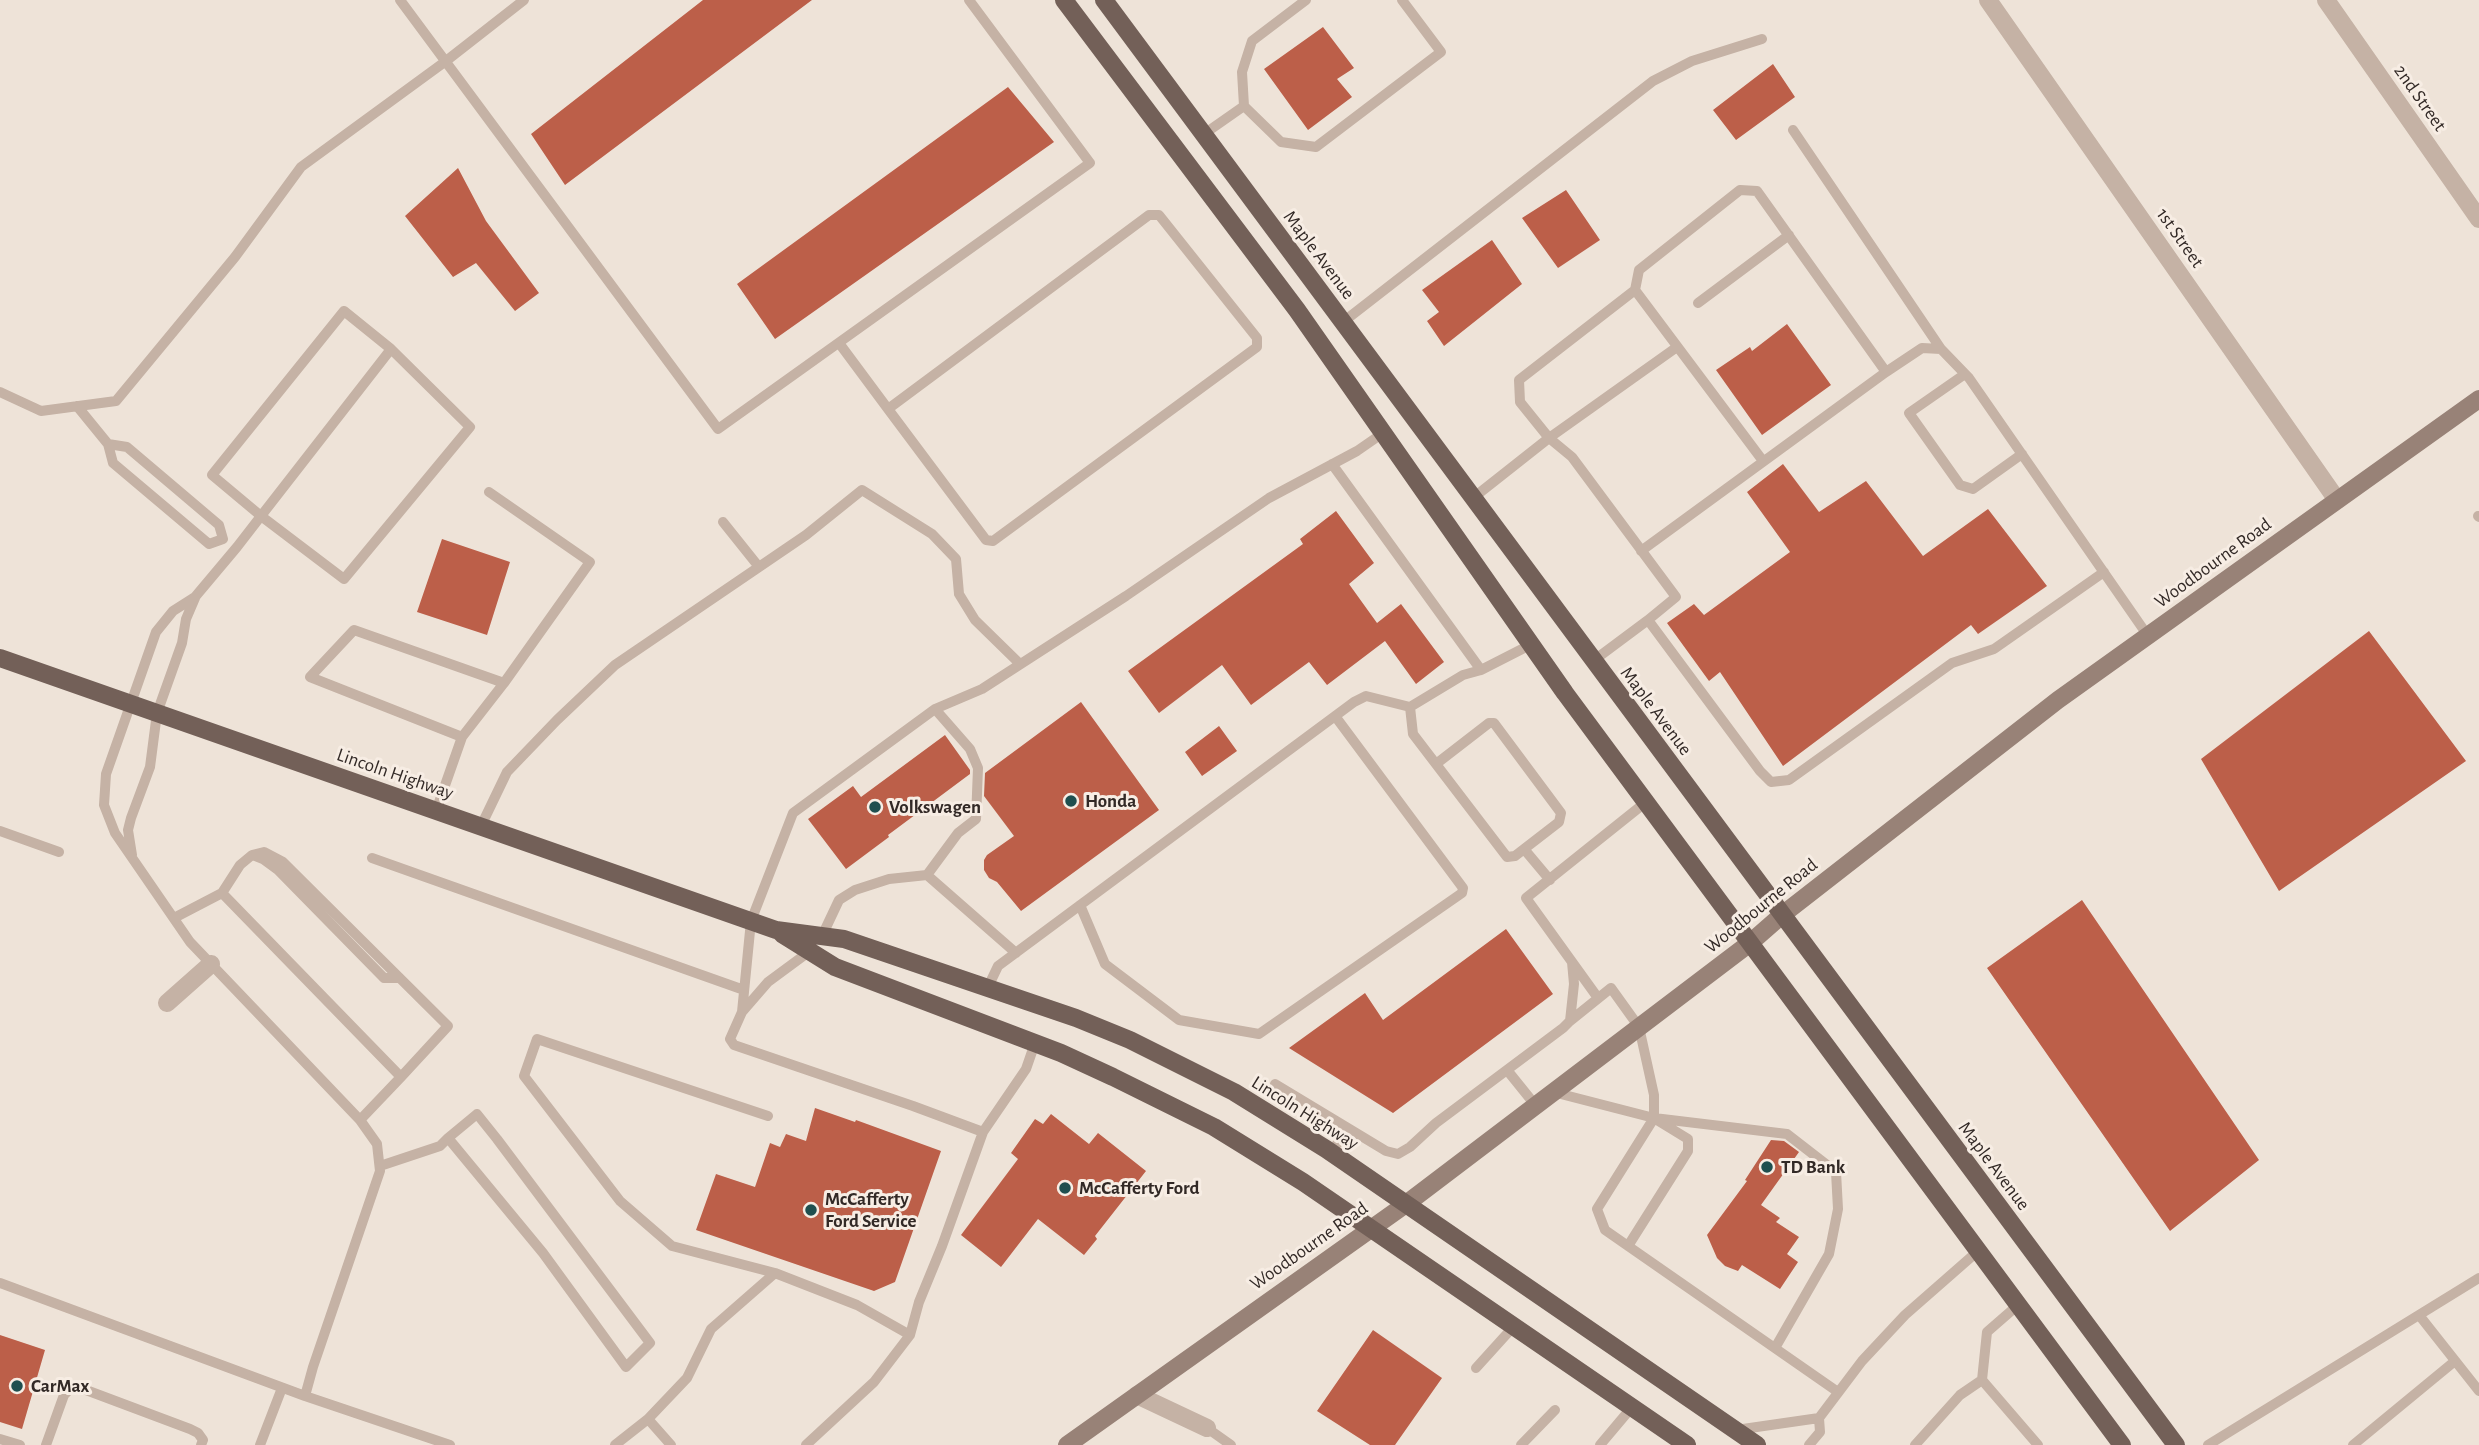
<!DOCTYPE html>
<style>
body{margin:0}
canvas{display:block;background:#eee3d8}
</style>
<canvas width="2479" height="1445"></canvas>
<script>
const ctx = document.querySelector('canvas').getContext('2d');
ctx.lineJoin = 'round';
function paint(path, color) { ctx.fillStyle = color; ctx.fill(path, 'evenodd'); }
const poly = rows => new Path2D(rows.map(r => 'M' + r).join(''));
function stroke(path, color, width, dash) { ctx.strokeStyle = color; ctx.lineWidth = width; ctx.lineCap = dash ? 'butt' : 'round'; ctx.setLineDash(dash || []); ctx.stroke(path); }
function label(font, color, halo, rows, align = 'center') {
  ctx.font = font + ' "Alegreya Sans",sans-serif'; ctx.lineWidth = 6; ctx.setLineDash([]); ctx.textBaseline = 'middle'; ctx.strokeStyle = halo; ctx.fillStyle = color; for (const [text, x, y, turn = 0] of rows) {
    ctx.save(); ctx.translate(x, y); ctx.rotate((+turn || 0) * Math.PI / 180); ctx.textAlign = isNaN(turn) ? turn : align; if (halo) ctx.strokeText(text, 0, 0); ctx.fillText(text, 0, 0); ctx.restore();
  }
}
paint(poly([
 [703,0,812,0,565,185,531,134],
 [1323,27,1354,68,1337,79,1352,97,1308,130,1264,69],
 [1773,64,1795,97,1736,140,1713,110],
 [1008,87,1054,142,775,339,737,284],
 [458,168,486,221,539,293,515,311,476,263,453,277,405,216],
 [1566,190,1600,240,1558,268,1522,218],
 [1492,240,1522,284,1444,346,1427,321,1439,312,1422,290],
 [1787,324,1831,385,1762,435,1716,370,1750,347,1752,351],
 [1783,464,1819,512,1866,481,1923,556,1988,509,2047,586,1978,634,1971,625,1783,766,1720,672,1709,681,1667,623,1694,604,1704,615,1790,552,1747,492],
 [1336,511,1374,563,1349,584,1377,623,1401,604,1444,662,1416,684,1385,641,1327,685,1309,662,1251,705,1222,665,1159,713,1128,671,1303,544,1300,539],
 [442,539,510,562,487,635,417,612],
 [2369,631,2466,761,2279,891,2201,759],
 [1081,702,1159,810,1021,911,997,882,989,878,984,870,984,860,987,855,1014,836,984,796,985,773],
 [1219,726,1237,751,1202,776,1185,752],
 [945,735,970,770,970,774,888,835,889,837,846,869,808,819,853,786,861,797],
 [2082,900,2259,1160,2170,1231,1987,968],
 [1506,929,1553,994,1393,1113,1289,1048,1365,993,1383,1020],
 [815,1108,855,1122,856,1120,941,1151,895,1282,874,1291,696,1230,716,1174,755,1187,770,1143,780,1147,786,1134,806,1141],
 [1051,1114,1089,1144,1098,1133,1146,1171,1095,1236,1097,1239,1084,1255,1038,1219,1001,1267,961,1235,1018,1159,1011,1153,1035,1119,1043,1124],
 [1771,1140,1784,1141,1799,1152,1761,1205,1780,1218,1776,1222,1799,1237,1787,1254,1798,1262,1780,1289,1742,1265,1738,1271,1725,1266,1717,1258,1707,1235,1747,1181,1745,1180],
 [1373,1330,1442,1378,1395,1445,1370,1445,1317,1411],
 [0,1335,45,1350,22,1429,0,1422]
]), '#bc5f49');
stroke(poly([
 [400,0,718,429,1090,163,969,0],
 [1306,0,1252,41,1242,72,1244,106,1281,142,1316,147,1441,52,1402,0],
 [1793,130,1941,349],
 [1204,134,1244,106],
 [1635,290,1763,461],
 [1698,303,1789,235],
 [1343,322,1653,81,1692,61,1762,39],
 [839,343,888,409,986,540,993,541,1257,347,1257,338,1159,215,1149,215,888,409],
 [391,349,470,427,344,579,261,516,212,475,344,311,391,349,261,516,237,547,195,597,173,611,156,632,106,774,104,805,115,833,190,942,360,1120,377,1144,380,1171,313,1367,305,1396,450,1445],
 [1965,374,1909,413,1960,485,1973,489,2022,454],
 [0,392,41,411,116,401,235,257,301,167,446,61,524,0],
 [77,406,108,444,113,463,209,544,223,539,219,525,127,447,108,444],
 [1332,464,1481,670,1530,645],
 [1473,498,1549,438,1677,347],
 [2478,516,2479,517],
 [723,522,759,567],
 [1641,551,1886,372],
 [1648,620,1676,597,1572,457,1549,438,1520,402,1519,380,1635,290,1639,270,1740,190,1757,191,1886,372,1922,348,1941,349,1969,378,2148,636],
 [1593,661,1648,620,1760,771,1771,782,1789,780,1952,663,1994,649,2104,572],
 [1410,707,1413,734,1507,857,1515,856,1559,822,1561,813,1494,723,1489,723,1436,764],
 [462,737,310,677,354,630,504,683],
 [436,811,462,737,504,683,590,562,489,492],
 [481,826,507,772,557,720,615,665,806,535,862,490,932,534,956,559,959,594,975,620,1020,664],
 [0,831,59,852],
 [1524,849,1550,880],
 [132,855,128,830,131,818,150,767,157,713,182,643,186,619,195,598],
 [253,855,263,859,278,870,384,978,399,978],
 [372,858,744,990],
 [927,875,958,833,976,819,978,768,970,749,935,709],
 [1080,905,1105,964,1179,1020,1259,1034,1462,893,1463,888,1335,716],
 [174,918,222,893],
 [822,936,839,900,855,890,889,879,927,875,1016,953],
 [810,951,768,982,742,1012,730,1039,734,1045,913,1106,983,1132],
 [988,987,998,966,1354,702,1366,696,1410,707,1463,675,1481,670],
 [1598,998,1526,898,1646,802],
 [742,1012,751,921,793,813,935,709,982,689,1126,596,1269,498,1357,451,1383,433],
 [1570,1021,1611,988,1639,1027,1654,1095,1654,1118,1597,1209,1605,1230,1838,1392],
 [1507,1070,1536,1106],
 [1275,1084,1386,1151,1398,1154,1410,1147,1436,1123,1563,1028,1570,1021,1574,984,1572,962],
 [1553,1092,1654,1118,1787,1134,1836,1172,1838,1209,1829,1254,1775,1348],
 [768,1116,537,1039,524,1076,620,1201,672,1246,775,1273],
 [360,1120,401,1077,448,1026,283,862,264,852,252,855,240,865,222,893,401,1077],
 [1331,1153,1347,1129],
 [380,1166,440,1146,448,1138,543,1253,626,1367,650,1343,497,1139,477,1114,448,1138],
 [1628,1246,1688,1151,1688,1139,1657,1120],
 [0,1283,305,1396],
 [2018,1305,1987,1332,1982,1380,2038,1445],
 [2419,1315,2479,1391],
 [1476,1368,1514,1326],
 [648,1419,671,1445],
 [1207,1428,1231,1445],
 [1736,1430,1819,1418],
 [0,1439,20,1445],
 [46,1445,64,1395,70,1389,78,1387,190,1429,198,1433,203,1440,201,1445],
 [260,1445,282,1388],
 [615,1445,648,1419,687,1378,711,1329,775,1273,857,1305,910,1335],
 [806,1445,874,1382,910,1335,919,1302,942,1246,983,1132,1026,1069,1035,1043],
 [1521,1445,1555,1410],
 [1600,1445,1632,1407],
 [1809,1445,1820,1432,1819,1418,1862,1361,1905,1315,1978,1251],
 [1915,1445,1960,1395,1982,1380],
 [2208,1445,2479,1278],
 [2353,1445,2455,1361]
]), '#c5b2a5', 10);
stroke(poly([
 [1988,0,2337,500],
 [2326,0,2479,219],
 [167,1003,211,964],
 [1137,1395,1207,1428]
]), '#c5b2a5', 18);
stroke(poly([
 [1067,1445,1406,1204,1750,943,1782,915,2058,700,2479,399]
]), '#988277', 18);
stroke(poly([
 [1064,0,1297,310,1565,693,2122,1445],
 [1104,0,2176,1445],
 [0,658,776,930,844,939,1076,1018,1130,1040,1234,1092,1326,1149,1757,1445],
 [782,934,835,967,1061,1053,1113,1077,1214,1127,1303,1182,1687,1445]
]), '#736058', 18);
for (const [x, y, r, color] of [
 [1071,801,7,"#1f4f4f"],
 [875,807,7,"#1f4f4f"],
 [1767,1167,7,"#1f4f4f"],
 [1065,1188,7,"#1f4f4f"],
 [811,1210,7,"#1f4f4f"],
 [17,1386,7,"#1f4f4f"]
]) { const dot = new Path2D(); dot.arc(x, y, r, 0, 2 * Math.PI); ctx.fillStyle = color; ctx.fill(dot); stroke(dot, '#f7ede4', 2.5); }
label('19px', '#322926', '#f7ede4', [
 ["2nd Street",2420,98,55],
 ["1st Street",2180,238,55],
 ["Maple Avenue",1319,255,53],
 ["Woodbourne Road",2213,563,-36],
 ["Maple Avenue",1656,711,53],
 ["Lincoln Highway",395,774,19],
 ["Woodbourne Road",1761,906,-39],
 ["Lincoln Highway",1305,1113,32],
 ["Maple Avenue",1994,1166,53],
 ["Woodbourne Road",1309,1246,-35]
]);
label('bold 19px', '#322926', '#f7ede4', [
 ["Honda",1085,801],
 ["Volkswagen",889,807],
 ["TD Bank",1781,1167],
 ["McCafferty Ford",1079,1188],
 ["McCafferty",825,1199],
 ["Ford Service",825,1221],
 ["CarMax",31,1386]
], 'left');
</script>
